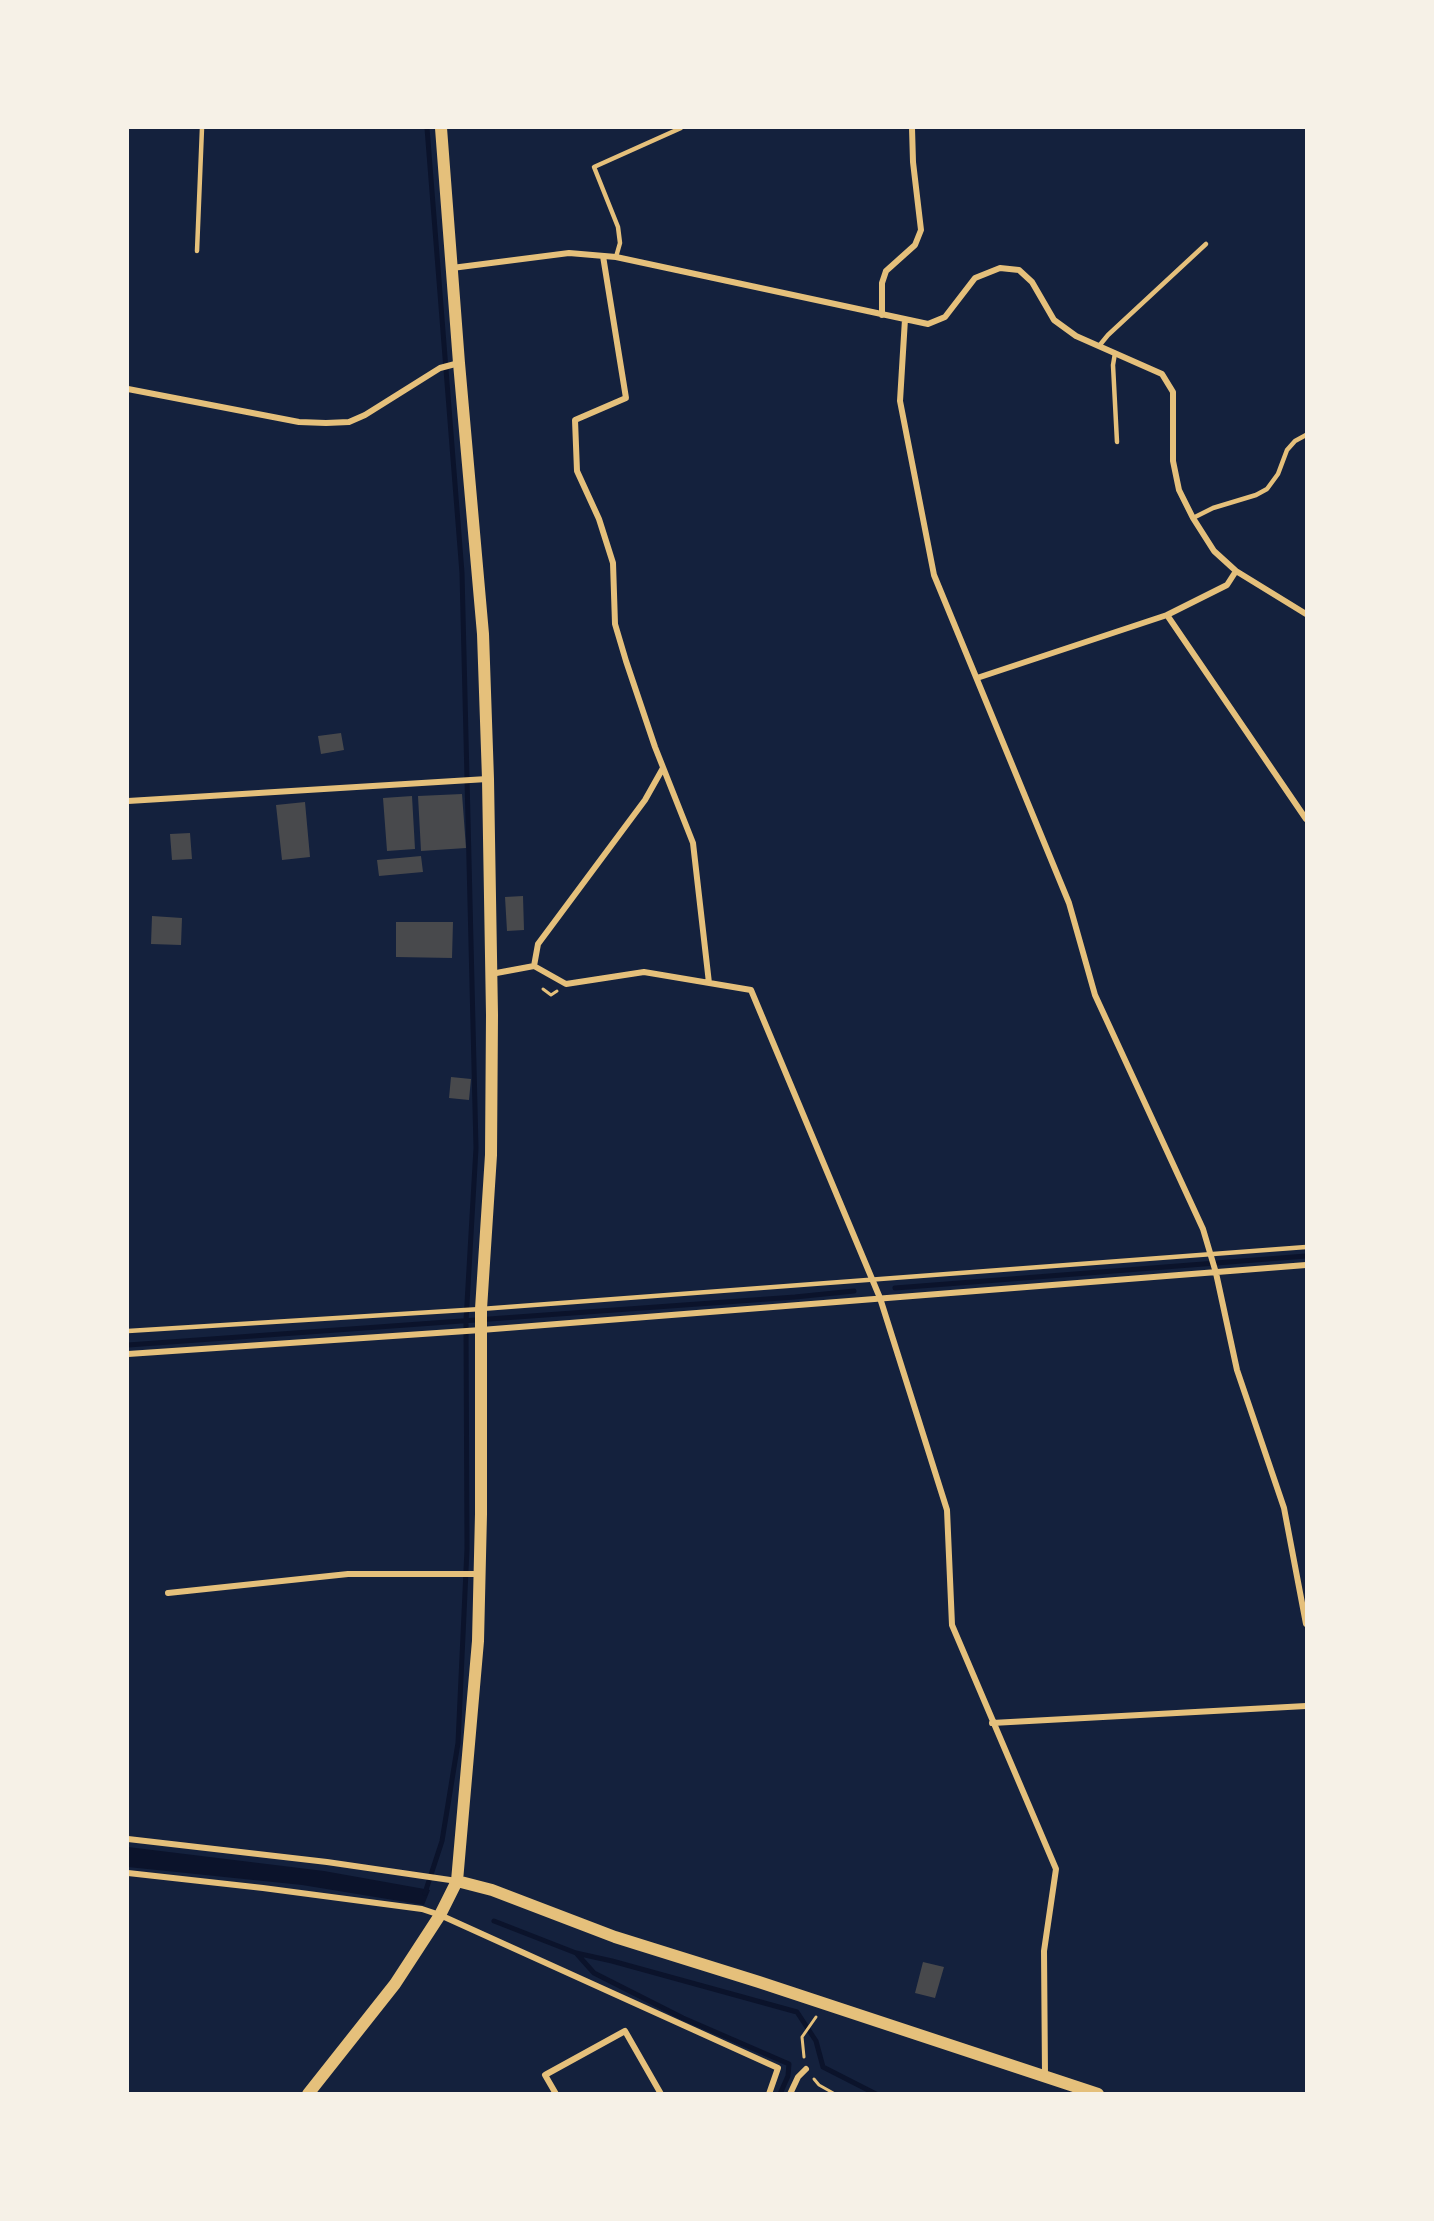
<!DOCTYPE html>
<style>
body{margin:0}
#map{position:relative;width:1434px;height:2221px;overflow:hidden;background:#14213d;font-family:"Nunito Sans",sans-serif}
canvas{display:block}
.frame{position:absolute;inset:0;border:129px solid #f6f1e7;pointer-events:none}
</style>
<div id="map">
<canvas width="1434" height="2221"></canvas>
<div class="frame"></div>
</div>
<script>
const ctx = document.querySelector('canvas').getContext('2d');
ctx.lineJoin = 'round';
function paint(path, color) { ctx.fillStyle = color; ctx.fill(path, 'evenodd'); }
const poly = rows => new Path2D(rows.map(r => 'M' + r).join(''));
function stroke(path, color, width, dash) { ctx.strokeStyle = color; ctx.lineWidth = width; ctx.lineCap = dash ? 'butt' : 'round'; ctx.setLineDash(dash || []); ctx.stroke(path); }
paint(poly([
 [128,1847,324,1871,430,1890,424,1905,302,1885,128,1867]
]), '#0b132b');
stroke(poly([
 [895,1288,1306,1256],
 [128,1345,795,1297,854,1291],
 [425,1893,442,1841,458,1743,467,1549,466,1321,476,1148,462,573,427,128],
 [494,1921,576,1953,612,1961,797,2012,816,2041,823,2067,876,2094],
 [577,1954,594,1973,683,2018,789,2064,788,2076,780,2094]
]), '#0b132b', 5);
paint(poly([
 [341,733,344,750,321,754,318,736],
 [462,794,466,848,421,851,418,796],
 [412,796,415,849,387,851,383,798],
 [305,802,310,857,282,860,276,805],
 [190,833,192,859,172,860,170,834],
 [421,856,423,872,379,876,377,860],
 [523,896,524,930,507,931,505,897],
 [152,916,182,918,181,945,151,944],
 [396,922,453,922,452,958,396,957],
 [451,1077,471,1079,469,1100,449,1098],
 [923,1962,944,1967,935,1998,915,1993]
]), '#48494c');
stroke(poly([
 [543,989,551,995,557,991],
 [804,2057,802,2037,816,2017],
 [814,2079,819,2085,835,2094]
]), '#e5c07b', 3);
stroke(poly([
 [197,251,202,128],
 [616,257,620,243,618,227,594,167,681,128],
 [1099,346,1108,335,1206,244],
 [1115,353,1113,365,1117,442],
 [1193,518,1213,508,1256,495,1267,489,1278,474,1287,450,1295,441,1306,435],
 [128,1331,481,1309,1306,1247]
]), '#e5c07b', 4.5);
stroke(poly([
 [603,256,626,398,575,420,577,471,599,519,613,563,615,624,626,661,655,747,693,843,709,983],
 [452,268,569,253,616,257,928,324,945,317,975,278,1000,268,1019,270,1032,282,1054,320,1076,336,1162,374,1173,392,1173,461,1179,490,1193,518,1214,551,1236,571,1306,614],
 [882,315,882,283,886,271,915,245,921,230,913,162,912,128],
 [905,319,900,401,934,575,1069,903,1095,995,1203,1229,1216,1273,1237,1370,1284,1508,1306,1624],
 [128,389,299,422,326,423,349,422,365,415,440,368,459,363],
 [1167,615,1227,585,1236,571],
 [977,678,1167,615,1306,819],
 [128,801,487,779],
 [534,966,538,944,645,800,663,768],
 [491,974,534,966,566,984,644,972,751,990,880,1298,947,1510,952,1625,1056,1869,1044,1951,1045,2076],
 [128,1354,481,1330,1306,1265],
 [168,1593,348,1574,479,1574],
 [992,1723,1306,1706],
 [128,1839,327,1862,457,1881],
 [128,1873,263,1888,422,1909,440,1915,778,2068,769,2094],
 [556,2094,545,2075,625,2031,661,2094],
 [790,2094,798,2077,806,2069]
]), '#e5c07b', 6);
stroke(poly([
 [457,1881,492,1890,615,1937,759,1982,1098,2094],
 [308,2094,395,1984,440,1915,457,1881,478,1641,481,1514,481,1309,491,1155,492,1015,488,779,483,634,459,363,441,128]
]), '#e5c07b', 12);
</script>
